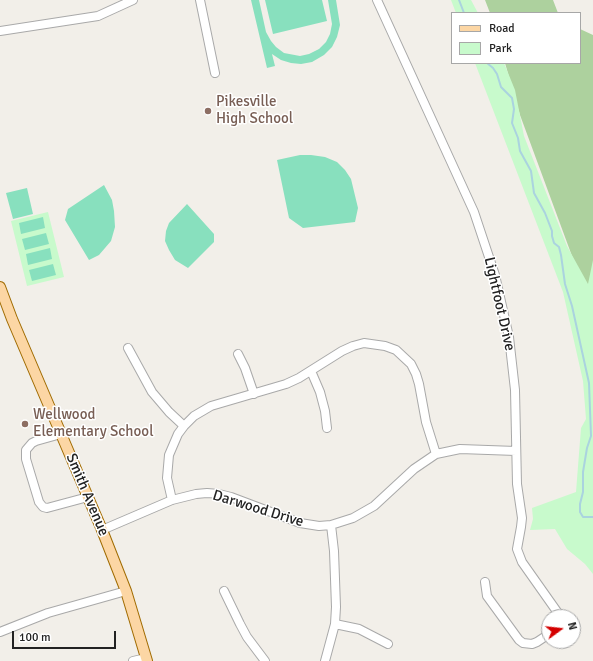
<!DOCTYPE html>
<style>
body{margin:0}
#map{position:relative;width:593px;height:661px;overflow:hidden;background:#f2efe9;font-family:Signika,sans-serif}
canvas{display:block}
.legend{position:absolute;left:451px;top:12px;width:130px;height:52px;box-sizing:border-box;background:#fff;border:1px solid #a7a7a7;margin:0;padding:5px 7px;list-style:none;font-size:12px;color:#222}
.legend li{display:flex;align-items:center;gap:8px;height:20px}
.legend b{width:20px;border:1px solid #a7a7a7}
.north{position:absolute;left:541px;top:609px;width:40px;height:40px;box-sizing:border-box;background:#fff;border:1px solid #a7a7a7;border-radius:50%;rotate:75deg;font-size:11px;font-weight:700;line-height:16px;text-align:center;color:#222}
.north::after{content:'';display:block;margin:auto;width:14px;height:18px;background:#d40000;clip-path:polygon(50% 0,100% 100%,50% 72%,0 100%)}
.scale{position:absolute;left:12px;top:631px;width:104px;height:18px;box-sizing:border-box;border:2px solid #222;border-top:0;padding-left:5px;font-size:12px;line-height:14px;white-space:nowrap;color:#222;-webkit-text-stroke:3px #fff;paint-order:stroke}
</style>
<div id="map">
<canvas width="593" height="661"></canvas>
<ul class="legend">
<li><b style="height:5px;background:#fcd6a4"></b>Road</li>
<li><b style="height:11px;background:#c8facc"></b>Park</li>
</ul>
<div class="north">N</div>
<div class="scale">100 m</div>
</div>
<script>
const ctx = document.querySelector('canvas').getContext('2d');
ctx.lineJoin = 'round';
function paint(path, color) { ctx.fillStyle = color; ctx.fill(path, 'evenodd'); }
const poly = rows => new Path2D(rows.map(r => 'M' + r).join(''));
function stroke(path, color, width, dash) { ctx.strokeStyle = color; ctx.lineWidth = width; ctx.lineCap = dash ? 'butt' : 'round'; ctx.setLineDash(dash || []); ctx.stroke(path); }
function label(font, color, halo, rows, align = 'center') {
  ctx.font = font + ' Signika,sans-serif'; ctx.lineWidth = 3; ctx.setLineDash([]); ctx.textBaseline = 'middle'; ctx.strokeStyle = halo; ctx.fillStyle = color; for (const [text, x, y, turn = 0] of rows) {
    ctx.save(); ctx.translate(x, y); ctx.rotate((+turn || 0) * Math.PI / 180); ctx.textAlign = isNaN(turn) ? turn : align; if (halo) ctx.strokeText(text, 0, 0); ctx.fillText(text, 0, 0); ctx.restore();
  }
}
paint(poly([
 [485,0,553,0,558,13,490,13],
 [580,29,593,35,593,291,579,275,520,115,505,63,580,63]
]), '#add19e');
paint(poly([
 [451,0,471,0,478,13,456,13],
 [475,63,504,63,515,90,524,136,567,246,588,284,593,260,593,574,585,564,567,549,555,529,530,530,533,519,532,508,576,492,581,428,586,419,583,381,563,292],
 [48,212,64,277,27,286,11,221]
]), '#c8facc');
paint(poly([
 [251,0,259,0,266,32,271,41,276,47,284,53,300,56,309,54,319,49,326,42,330,34,332,24,328,0,336,0,340,25,337,37,332,47,324,55,312,62,301,64,291,63,281,60,272,54,275,66,267,68],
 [265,0,322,0,327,21,273,34],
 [300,155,311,155,325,157,337,162,345,170,351,179,358,208,355,222,303,228,289,218,277,160],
 [104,185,112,200,114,211,115,227,111,241,99,255,89,260,65,220,68,209],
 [27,188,33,214,13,219,6,193],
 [187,204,214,234,214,242,188,268,175,260,169,250,165,241,166,231,169,223],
 [43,217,45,228,21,234,19,223],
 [46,233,49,244,25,250,22,239],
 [50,248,52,259,28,265,26,254],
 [53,264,56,275,32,281,29,270]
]), '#88e0be');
stroke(poly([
 [459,0,464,13],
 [487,63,493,68,497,74,501,87,512,98,514,109,512,123,518,138,520,151,531,171,534,193,545,213,552,231,552,236,554,243,559,247,561,255,565,284,572,306,589,383,591,436,587,448,583,472,583,492,580,504,580,512,583,517,593,517]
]), '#aad3df', 2);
const minor = poly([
 [200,0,215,73],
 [377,0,474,212,495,275,509,337,515,390,517,484,522,518,521,527,517,549,522,562,558,613,559,617],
 [0,31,98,16,133,0],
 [128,348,152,392,169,412,184,426],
 [238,354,245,368,254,394],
 [311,371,320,392,325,411,327,428],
 [61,434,36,441,32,443,26,450,26,459,39,502,43,507,47,508,88,497],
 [172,500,167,478,169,455,178,434,184,426,194,416,211,406,286,384,299,378,342,351,353,346,364,343,385,346,396,350,411,364,416,374,419,384,426,422,436,454],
 [102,530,172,500,196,494,207,493,219,494,231,497,300,523,319,526,331,525,353,518,374,506,414,469,436,454,460,449,516,451],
 [485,582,487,596,519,640,523,643,532,644,537,642,549,634],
 [224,591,240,624,247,637,265,661],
 [335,624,359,629,388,644],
 [0,632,48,613,126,591],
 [133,661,146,658],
 [325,661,335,624,336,607,334,551,331,525]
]);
const major = poly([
 [0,287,12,319,102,530,126,591,147,661]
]);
stroke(minor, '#a9a9a9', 10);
stroke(major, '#a06b00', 12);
stroke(minor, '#fff', 8);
stroke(major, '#fcd6a4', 10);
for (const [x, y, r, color] of [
 [208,111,4,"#8d6e63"],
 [25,424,4,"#8d6e63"]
]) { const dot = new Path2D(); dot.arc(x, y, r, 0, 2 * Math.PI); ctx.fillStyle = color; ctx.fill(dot); stroke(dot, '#fff', 1.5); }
label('15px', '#785e54', '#fff', [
 ["Pikesville",216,102],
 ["High School",216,119],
 ["Wellwood",33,415],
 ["Elementary School",33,432]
], 'left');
label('15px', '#222', '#fff', [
 ["Lightfoot Drive",499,304,77],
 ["Smith Avenue",87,495,67],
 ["Darwood Drive",258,509,17]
]);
</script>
